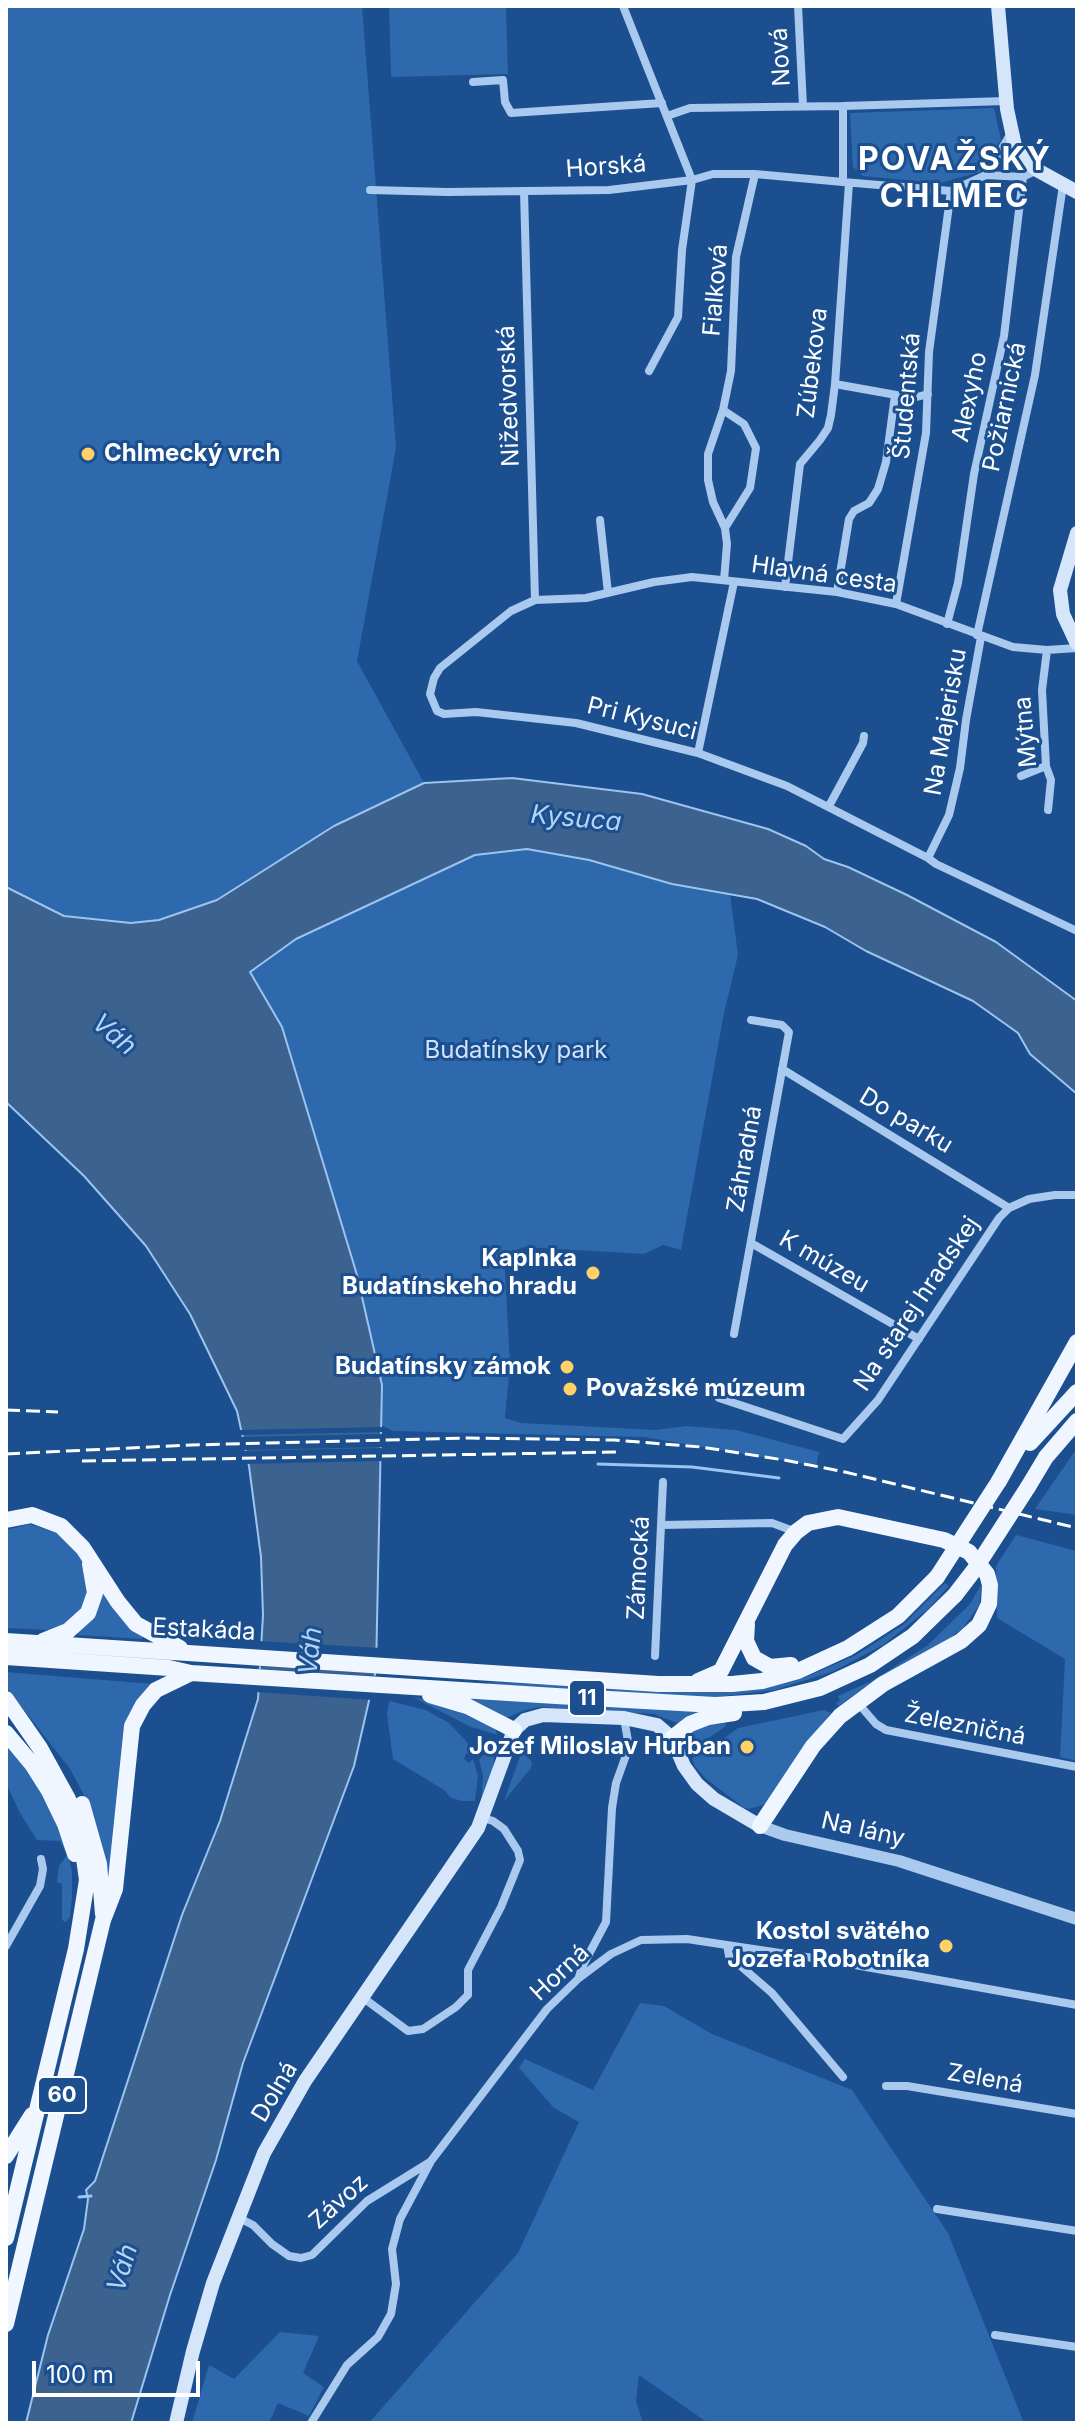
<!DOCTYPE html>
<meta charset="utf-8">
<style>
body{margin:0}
#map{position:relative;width:1083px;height:2429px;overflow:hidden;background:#1b4f8f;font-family:Inter,sans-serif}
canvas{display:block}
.frame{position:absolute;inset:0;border:8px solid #fff;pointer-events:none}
.scale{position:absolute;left:32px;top:2361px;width:168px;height:36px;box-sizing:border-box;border:4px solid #fff;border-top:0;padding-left:10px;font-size:24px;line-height:28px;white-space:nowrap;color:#fff;-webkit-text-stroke:6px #1b4f8f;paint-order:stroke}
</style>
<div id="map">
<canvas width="1083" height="2429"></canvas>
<div class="frame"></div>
<div class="scale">100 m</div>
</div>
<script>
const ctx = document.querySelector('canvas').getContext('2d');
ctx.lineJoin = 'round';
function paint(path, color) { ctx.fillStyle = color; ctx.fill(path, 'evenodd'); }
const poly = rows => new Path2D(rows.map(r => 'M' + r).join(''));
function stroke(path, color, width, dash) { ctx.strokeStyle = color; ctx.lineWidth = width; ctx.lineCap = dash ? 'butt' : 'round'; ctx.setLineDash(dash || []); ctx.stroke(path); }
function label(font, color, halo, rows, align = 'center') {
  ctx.font = font + ' Inter,sans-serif'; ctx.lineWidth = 6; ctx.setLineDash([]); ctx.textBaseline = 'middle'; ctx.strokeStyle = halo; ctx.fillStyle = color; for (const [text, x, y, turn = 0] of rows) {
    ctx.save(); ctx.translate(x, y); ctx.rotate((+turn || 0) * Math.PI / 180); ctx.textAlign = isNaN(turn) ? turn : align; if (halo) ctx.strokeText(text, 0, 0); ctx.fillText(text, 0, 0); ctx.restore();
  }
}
paint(poly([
 [6,6,362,6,396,448,357,661,424,783,334,826,217,900,159,920,131,923,64,916,6,887],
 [389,6,506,6,508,74,391,77],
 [994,108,1001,140,980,172,940,183,863,176,853,167,850,113],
 [527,849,589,860,672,884,730,894,738,955,724,1013,681,1250,663,1245,644,1254,525,1247,504,1254,510,1364,505,1418,521,1423,656,1430,686,1426,736,1430,819,1452,816,1466,644,1437,393,1431,381,1425,382,1385,357,1275,282,1027,250,972,296,939,475,855],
 [1077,1448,1077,1515,1035,1509],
 [30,1524,59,1534,76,1551,83,1562,91,1593,73,1623,51,1630,6,1628,6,1530],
 [1016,1535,1077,1551,1077,1761,1060,1757,1065,1659,997,1618,996,1566],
 [945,1583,949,1586,927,1610,883,1645,834,1671,775,1690,715,1697,677,1696,491,1685,487,1682,714,1692,774,1685,806,1677,856,1655,903,1625],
 [99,1585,143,1637,142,1639,79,1635,77,1633],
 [981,1585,980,1604,963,1628,942,1644,866,1686,839,1706,836,1703,840,1701,838,1696,874,1680,928,1645,970,1604],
 [6,1672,153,1684,148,1689,108,1887,85,1797,70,1769,6,1687],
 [413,1697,460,1707,496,1730,497,1735,469,1726],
 [466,1697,707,1711,680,1724,654,1714,541,1707,525,1710,506,1718],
 [389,1701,426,1710,449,1723,467,1742,471,1754,466,1753,464,1759,469,1763,473,1759,478,1776,475,1801,461,1801,450,1797,444,1790,393,1759,387,1714],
 [824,1710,831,1713,802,1748,769,1801,763,1805,749,1809,743,1807,705,1778,695,1766,692,1758,707,1751,738,1728],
 [725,1723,726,1726,700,1744,689,1747,692,1732,700,1725],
 [6,1742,28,1768,64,1836,72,1872,72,1897,70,1917,66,1922,62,1920,62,1884,57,1882,59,1866,67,1855,60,1841,37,1840,20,1813,6,1783],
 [495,1746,493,1771,481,1803,483,1776,479,1759],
 [522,1751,532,1762,531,1768,504,1801],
 [640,2003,664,2006,712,2034,852,2090,948,2233,1024,2423,708,2423,639,2375,636,2401,643,2423,369,2423,518,2253,579,2122,554,2108,519,2068,525,2059,593,2090],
 [280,2332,319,2336,303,2373,324,2387,309,2416,278,2403,269,2423,192,2423,209,2365,234,2379]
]), '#2e69ad');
const water = poly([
 [512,778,642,794,768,829,806,846,824,859,848,867,907,895,996,942,1077,1001,1077,1094,1030,1054,1018,1033,973,1001,866,951,825,927,757,899,672,884,589,860,527,849,475,855,296,939,250,972,282,1027,357,1275,382,1385,376,1670,354,1766,243,2063,216,2160,170,2295,131,2423,26,2423,48,2335,84,2229,88,2199,86,2190,95,2181,182,1915,220,1821,258,1699,263,1615,261,1557,249,1466,237,1411,190,1314,146,1246,84,1176,6,1102,6,887,64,916,131,923,159,920,217,900,334,826,424,783,512,778]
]);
paint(water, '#3c6290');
stroke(water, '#9cc4f0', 2);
paint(poly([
 [385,1427,385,1432,238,1435,237,1430],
 [385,1434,384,1447,241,1450,238,1437],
 [384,1448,384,1461,244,1464,241,1451],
 [258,1641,381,1648,379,1673,256,1666],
 [256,1669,378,1676,373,1700,255,1692]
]), '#1b4f8f');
stroke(poly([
 [598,1464,692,1467,779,1478],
 [79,2197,91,2196]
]), '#9cc4f0', 3);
stroke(poly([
 [623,6,692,180,682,250,678,317,649,371],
 [798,6,803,106],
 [473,82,503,80,505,102,511,113,662,103],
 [1006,101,843,106,843,182,951,191,986,175,1011,133],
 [667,116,690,108,843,106],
 [986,175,1023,177,1037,170],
 [370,190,447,192,609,190,692,180,713,174,755,174,843,182],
 [524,191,535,600],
 [835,384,913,398,928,394],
 [723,410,708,454,708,480,713,502,725,528],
 [600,520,608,593],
 [724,580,727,544,725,528,750,488,756,448,744,424,723,410,731,371,736,257,755,174],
 [785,587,800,464,820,440,828,428,831,415,835,384,849,183],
 [837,592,849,519,854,511,869,503,878,489,886,462,895,395],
 [896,604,926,433,929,352,951,191],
 [947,624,958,583,974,474,1004,336,1023,177],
 [977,635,1035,375,1063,185],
 [1077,648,1047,650,1013,647,896,604,837,592,692,577,654,582,586,598,535,600,511,611,440,668,434,678,430,694,437,711,444,714,476,712,576,723,698,753,787,786,928,858,936,864,1077,931],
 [1047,650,1042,690,1046,766,1051,780,1048,810],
 [698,753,734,582],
 [1021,776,1046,766],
 [829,806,863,743,864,736],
 [928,858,949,815,960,768,966,720,981,637],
 [782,1069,1009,1208],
 [751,1243,919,1339],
 [734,1334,789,1032,782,1025,751,1020],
 [719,1398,843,1439,878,1400,999,1218,1009,1208,1029,1199,1055,1195,1077,1195],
 [661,1525,772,1523,796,1532],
 [655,1656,663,1482],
 [857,1702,876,1724,886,1730,1077,1767],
 [727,1945,729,1956,772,1993,843,2077],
 [6,1946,40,1886,43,1869,41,1859],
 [579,1977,582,1967,606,1922,612,1808,616,1783,629,1747,624,1718],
 [362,1997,408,2031,423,2029,456,2007,468,1995,468,1970,501,1907,520,1860,518,1851,504,1829,493,1821,483,1818],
 [886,2086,907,2086,1077,2114],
 [937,2209,1077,2231],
 [237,2217,253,2225,272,2244,289,2256,301,2258,312,2255,367,2201,430,2162],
 [995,2335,1077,2347],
 [311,2423,347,2365,378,2337,391,2314,396,2284,392,2249,400,2219,431,2161,547,2009,579,1978,611,1954,641,1940,687,1939,833,1961,1077,2005]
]), '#a9c9ee', 8);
stroke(poly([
 [760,1826,785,1835,899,1861,1077,1919]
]), '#a9c9ee', 12);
stroke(poly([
 [998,6,1007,109,1015,146,1021,155,1037,170,1077,192],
 [1077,533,1060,590,1063,614,1077,644],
 [176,2423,193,2351,213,2283,264,2153,305,2081,478,1828,514,1730,525,1720,543,1715,624,1718,657,1725,672,1738,684,1766,697,1784,714,1799,760,1826]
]), '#d6e6fa', 14);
stroke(poly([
 [1030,1443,1077,1392],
 [999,1481,1077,1342],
 [1028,1487,1046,1457,1077,1421],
 [6,1520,32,1515,61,1526,83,1548,118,1602,136,1624,180,1648],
 [747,1624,746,1641,754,1658,770,1667,791,1665],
 [6,1641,658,1684,732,1684,762,1681,798,1671,848,1648,898,1616,937,1577],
 [43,1641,68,1631,88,1613,95,1593,90,1564],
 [6,1657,169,1668,191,1673,556,1696,715,1705,764,1702,820,1688,870,1665,913,1636,955,1595],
 [698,1681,721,1671,785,1545,796,1532,808,1523,838,1517,944,1540,969,1552,987,1574,990,1585,989,1604,979,1625,961,1641,883,1684,840,1716,813,1746,760,1826],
 [430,1695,467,1706,514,1730],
 [6,1699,40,1748,68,1799,81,1837,87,1880,76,1949,6,2238],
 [6,1733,32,1764,49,1791,65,1824,75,1854],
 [672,1738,690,1724,708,1717,734,1713],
 [82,1804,99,1864,103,1914],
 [6,2156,32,2115],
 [6,2324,103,1920,115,1889,132,1726,143,1705,156,1690,191,1673]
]), '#f0f6ff', 16);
stroke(poly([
 [6,1410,58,1412],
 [6,1454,191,1445,468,1438,614,1440,701,1447,784,1460,845,1472,1077,1528],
 [82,1461,618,1452]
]), '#fff', 3, [14, 6]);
stroke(poly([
 [937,1577,999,1481],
 [955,1595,975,1569,1028,1487]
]), '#f0f6ff', 16);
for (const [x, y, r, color] of [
 [88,454,8,"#ffd166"],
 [593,1273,8,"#ffd166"],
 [567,1367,8,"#ffd166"],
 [570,1389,8,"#ffd166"],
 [747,1747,8,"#ffd166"],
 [946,1946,8,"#ffd166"]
]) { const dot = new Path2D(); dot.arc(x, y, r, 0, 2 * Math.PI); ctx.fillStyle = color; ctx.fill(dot); stroke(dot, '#1b4f8f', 3); }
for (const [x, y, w] of [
 [587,1698,36],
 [62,2095,48]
]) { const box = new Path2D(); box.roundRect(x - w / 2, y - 18, w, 36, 6); ctx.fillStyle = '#1b4f8f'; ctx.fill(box); stroke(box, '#fff', 2); }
label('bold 22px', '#fff', null, [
 ["11",587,1698],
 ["60",62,2095]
]);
label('24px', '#fff', '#1b4f8f', [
 ["Nová",781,57,-93],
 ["Horská",606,167,-4],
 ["Fialková",716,290,-85],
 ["Zúbekova",813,363,-83],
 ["Nižedvorská",509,396,-92],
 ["Študentská",907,396,-85],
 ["Alexyho",970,397,-78],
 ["Požiarnická",1005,407,-78],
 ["Hlavná cesta",824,575,8],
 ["Pri Kysuci",642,719,14],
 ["Na Majerisku",946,722,-80],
 ["Mýtna",1026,732,-95],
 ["Do parku",906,1121,31],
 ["Záhradná",745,1159,-80],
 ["K múzeu",824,1262,30],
 ["Na starej hradskej",917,1304,-56],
 ["Zámocká",639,1568,-87],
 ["Estakáda",204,1630,3],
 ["Železničná",965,1726,11],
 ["Na lány",863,1830,13],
 ["Horná",560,1973,-43],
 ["Zelená",985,2079,10],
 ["Dolná",275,2092,-59],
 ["Závoz",339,2202,-42]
]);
label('bold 24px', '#fff', '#1b4f8f', [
 ["Chlmecký vrch",104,454,"left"],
 ["Kaplnka",577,1259],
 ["Budatínskeho hradu",577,1287],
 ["Budatínsky zámok",551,1367],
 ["Považské múzeum",586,1389,"left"],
 ["Jozef Miloslav Hurban",731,1747],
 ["Kostol svätého",930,1932],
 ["Jozefa Robotníka",930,1960]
], 'right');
label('24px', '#cfe3fa', '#1b4f8f', [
 ["Budatínsky park",516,1051]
]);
label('italic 26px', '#b5d3f5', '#1b4f8f', [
 ["Kysuca",576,819,5],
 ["Váh",114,1035,40],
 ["Váh",311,1651,-84],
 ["Váh",123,2268,-73]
]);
ctx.letterSpacing = '2px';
label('bold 32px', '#fff', '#1b4f8f', [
 ["POVAŽSKÝ",955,160],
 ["CHLMEC",955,197]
]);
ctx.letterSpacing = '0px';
</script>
